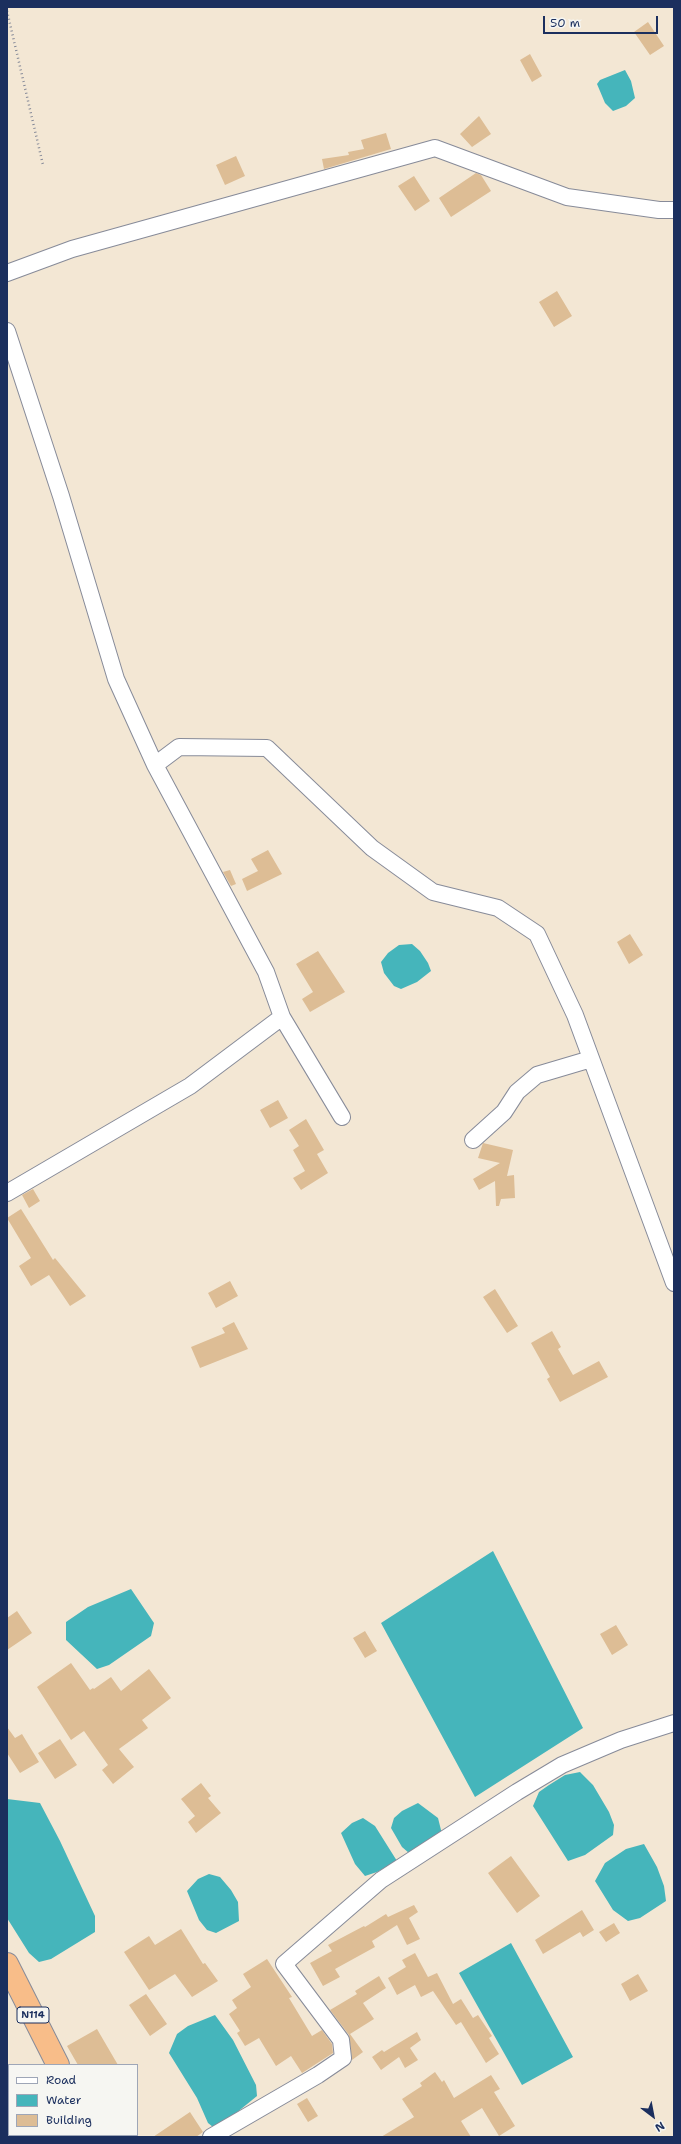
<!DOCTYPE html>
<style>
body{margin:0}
#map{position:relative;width:681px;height:2144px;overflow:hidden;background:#f3e7d4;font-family:"Shantell Sans",sans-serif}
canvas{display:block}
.frame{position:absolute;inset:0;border:8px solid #1b2f5e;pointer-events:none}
.legend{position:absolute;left:8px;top:2064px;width:130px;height:72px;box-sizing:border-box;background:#f6f6f2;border:1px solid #9ea6b7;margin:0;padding:5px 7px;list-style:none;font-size:12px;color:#1b2f5e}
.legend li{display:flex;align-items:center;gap:8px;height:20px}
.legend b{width:20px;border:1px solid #9ea6b7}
.north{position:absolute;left:633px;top:2096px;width:40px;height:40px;-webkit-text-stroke:3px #f6f6f2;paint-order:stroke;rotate:148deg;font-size:11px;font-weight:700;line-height:16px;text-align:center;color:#1b2f5e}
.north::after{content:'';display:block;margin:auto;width:14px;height:18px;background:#1b2f5e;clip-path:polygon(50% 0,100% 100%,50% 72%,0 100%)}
.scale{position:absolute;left:543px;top:16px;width:115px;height:18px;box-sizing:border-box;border:2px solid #1b2f5e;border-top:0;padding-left:5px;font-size:12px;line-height:14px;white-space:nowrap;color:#1b2f5e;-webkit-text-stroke:3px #f6f6f2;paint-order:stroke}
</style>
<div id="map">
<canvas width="681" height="2144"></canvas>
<div class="frame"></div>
<ul class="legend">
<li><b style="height:5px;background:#fff"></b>Road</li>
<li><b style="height:11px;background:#45b5bb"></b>Water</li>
<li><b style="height:11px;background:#ddbd95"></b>Building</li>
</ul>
<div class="north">N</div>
<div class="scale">50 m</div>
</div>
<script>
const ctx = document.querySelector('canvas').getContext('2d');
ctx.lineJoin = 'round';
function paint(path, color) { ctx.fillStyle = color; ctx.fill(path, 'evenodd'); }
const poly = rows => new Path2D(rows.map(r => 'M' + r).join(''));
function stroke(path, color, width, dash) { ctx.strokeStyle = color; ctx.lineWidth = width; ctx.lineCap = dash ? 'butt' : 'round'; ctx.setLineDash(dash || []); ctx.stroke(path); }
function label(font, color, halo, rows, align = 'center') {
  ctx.font = font + ' "Shantell Sans",sans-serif'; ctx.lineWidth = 4; ctx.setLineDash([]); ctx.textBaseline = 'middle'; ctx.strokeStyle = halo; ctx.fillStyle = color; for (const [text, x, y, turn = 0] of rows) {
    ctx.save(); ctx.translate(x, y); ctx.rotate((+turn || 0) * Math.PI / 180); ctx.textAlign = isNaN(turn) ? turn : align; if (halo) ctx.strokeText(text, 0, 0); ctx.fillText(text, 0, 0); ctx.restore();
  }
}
paint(poly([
 [625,70,631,81,635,98,626,106,613,111,605,103,597,84,600,80],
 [412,944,420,951,428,963,431,971,417,982,401,989,394,986,384,973,381,962,388,953,399,945],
 [493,1551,583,1728,475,1797,381,1623],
 [131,1589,154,1623,151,1636,109,1665,97,1669,66,1640,66,1622,88,1607],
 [580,1772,593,1785,609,1812,614,1825,613,1835,585,1855,568,1861,533,1806,539,1792,549,1785,565,1775],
 [7,1799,40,1803,60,1841,95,1916,95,1932,51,1959,39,1962,29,1953,7,1918],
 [418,1803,438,1818,442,1834,409,1853,402,1847,391,1828,394,1818,402,1811],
 [363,1818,375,1826,397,1861,377,1872,365,1876,355,1864,341,1833,352,1823],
 [644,1844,657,1867,664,1886,666,1901,640,1918,628,1921,613,1910,595,1881,605,1863,626,1849],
 [209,1874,220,1877,231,1890,238,1902,239,1921,216,1933,207,1930,199,1920,187,1891,198,1879],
 [511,1943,573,2057,522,2085,459,1973],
 [215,2015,233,2040,256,2085,257,2096,230,2118,213,2127,208,2123,197,2098,169,2053,177,2034,188,2026]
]), '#45b5bb');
paint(poly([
 [648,22,664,46,650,55,634,32],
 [530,54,542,76,532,82,520,60],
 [479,116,491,134,472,147,460,134],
 [386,133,391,149,324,169,322,159,349,155,348,152,364,149,361,140],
 [236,156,245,176,225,185,216,165],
 [476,173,481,175,491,191,451,217,439,198],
 [414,176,430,201,415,211,398,186],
 [557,291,572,316,554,327,539,302],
 [268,850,282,874,247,891,242,879,258,871,251,859],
 [230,870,236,884,231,886,223,872],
 [630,934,643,955,629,964,617,942],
 [318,951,345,992,310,1012,302,999,313,992,296,964],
 [278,1100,288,1118,270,1128,260,1110],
 [306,1119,324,1150,317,1154,328,1173,301,1190,293,1178,305,1171,293,1150,299,1146,289,1130],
 [483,1143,513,1150,507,1176,514,1175,515,1198,501,1199,499,1206,496,1206,495,1181,479,1190,473,1179,500,1163,478,1158],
 [33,1189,40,1201,29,1208,22,1195],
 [21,1209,53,1260,55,1258,86,1296,70,1306,49,1275,31,1286,19,1266,31,1258,7,1218],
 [230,1281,238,1296,216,1308,208,1293],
 [495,1289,518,1326,507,1333,483,1297],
 [234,1322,248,1349,200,1368,191,1347,225,1333,222,1328],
 [552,1331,561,1347,558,1349,573,1375,599,1361,608,1377,560,1402,547,1379,550,1377,531,1343],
 [17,1611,32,1633,7,1650,7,1618],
 [616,1625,628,1645,612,1655,600,1634],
 [365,1631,377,1651,365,1658,353,1638],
 [71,1663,90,1690,93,1688,94,1689,111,1677,121,1691,149,1669,171,1698,142,1720,148,1728,119,1749,134,1767,113,1784,102,1770,108,1765,84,1731,71,1740,37,1687],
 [7,1727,15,1738,22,1734,39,1762,20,1773,7,1753],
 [60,1739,77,1765,55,1779,38,1753],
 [201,1783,211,1796,208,1798,221,1813,196,1833,188,1822,195,1816,181,1799],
 [511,1856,540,1896,517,1913,488,1873],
 [414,1905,418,1912,409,1918,420,1939,407,1945,397,1925,372,1941,375,1947,335,1969,340,1977,323,1986,310,1963,332,1951,328,1945,364,1926,365,1927,386,1914,388,1917],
 [582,1910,594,1930,583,1937,580,1932,543,1954,535,1940],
 [614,1923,620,1933,606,1942,599,1932],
 [181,1929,203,1964,205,1963,218,1981,192,1997,175,1974,149,1990,124,1952,149,1936,155,1945],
 [415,1953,428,1977,437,1973,453,2004,461,1999,473,2018,478,2015,492,2036,489,2038,499,2054,486,2063,461,2022,456,2025,433,1991,421,1997,415,1985,397,1995,388,1978,406,1967,402,1960],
 [267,1959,292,1997,289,1998,312,2036,322,2030,332,2044,333,2053,302,2073,291,2056,276,2066,259,2038,245,2046,237,2033,240,2031,229,2014,237,2008,232,2000,251,1987,243,1974],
 [638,1974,648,1991,630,2001,621,1984],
 [379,1976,386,1988,363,2003,374,2019,350,2034,363,2052,352,2060,349,2035,330,2010,357,1994,355,1991],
 [146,1994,167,2024,150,2036,129,2005],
 [97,2029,118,2065,78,2065,67,2046],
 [417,2032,421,2040,410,2048,418,2060,405,2068,399,2057,381,2070,372,2057,382,2050,384,2052],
 [435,2072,442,2082,444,2080,454,2098,491,2075,500,2089,494,2092,515,2126,499,2136,482,2108,461,2121,471,2137,381,2137,414,2117,402,2099,422,2086,420,2083],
 [307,2098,318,2116,308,2122,297,2104],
 [190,2112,203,2132,196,2137,153,2137]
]), '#ddbd95');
const street = poly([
 [7,273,72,249,435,148,567,197,659,210,674,210],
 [7,331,61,496,116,679,155,765,266,972,282,1017,342,1117],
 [155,765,179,747,267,748,372,848,433,892,498,908,537,934,575,1015,674,1283],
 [473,1140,504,1112,517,1092,537,1075,591,1059],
 [7,1193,190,1086,282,1017],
 [211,2137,318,2075,343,2058,341,2040,284,1964,381,1880,517,1792,562,1765,621,1740,674,1723]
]);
const highway = poly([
 [7,1964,58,2065],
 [94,2135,95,2137]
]);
stroke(street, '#878b99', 18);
stroke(highway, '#878b99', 24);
stroke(poly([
 [7,11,43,165]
]), '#878b99', 2.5, [1, 3]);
stroke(street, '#fff', 16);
stroke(highway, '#f8bd89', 22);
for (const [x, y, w] of [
 [33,2015,32]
]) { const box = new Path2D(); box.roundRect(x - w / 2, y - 8, w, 16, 3); ctx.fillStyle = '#f6f6f2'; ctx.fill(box); stroke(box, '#1b2f5e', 1); }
label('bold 10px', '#1b2f5e', null, [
 ["N114",33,2015]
]);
</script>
